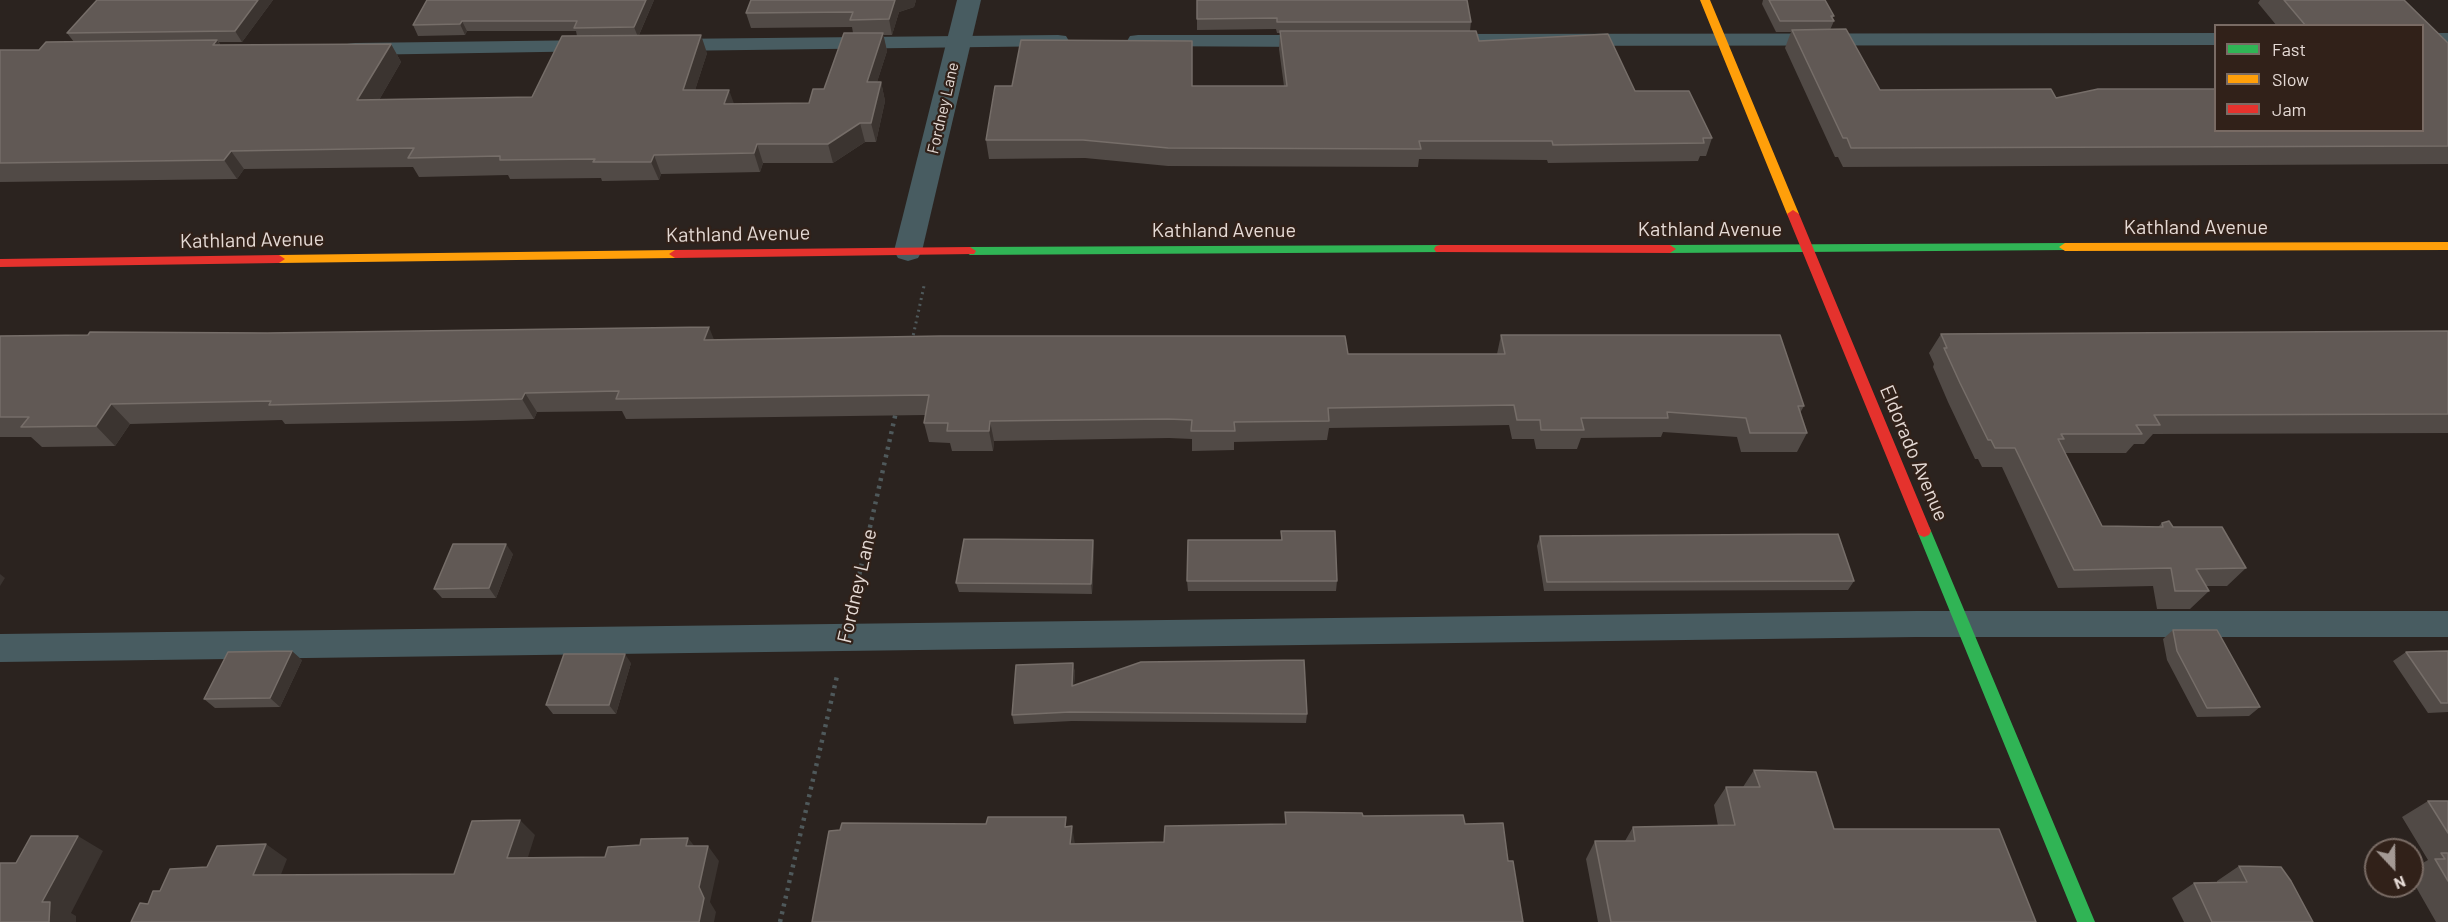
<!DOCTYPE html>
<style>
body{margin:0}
#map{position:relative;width:2448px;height:922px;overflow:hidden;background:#2b231f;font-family:Barlow,sans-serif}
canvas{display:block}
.legend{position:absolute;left:2214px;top:24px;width:210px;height:108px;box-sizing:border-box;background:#312119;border:2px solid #796b64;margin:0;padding:8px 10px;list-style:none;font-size:18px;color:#e5dad5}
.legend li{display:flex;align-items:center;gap:12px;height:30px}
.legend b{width:30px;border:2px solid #796b64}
.north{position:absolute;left:2364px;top:838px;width:60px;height:60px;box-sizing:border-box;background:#312119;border:2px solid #796b64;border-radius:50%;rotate:158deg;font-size:16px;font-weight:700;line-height:24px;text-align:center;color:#e5dad5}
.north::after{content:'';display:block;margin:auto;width:21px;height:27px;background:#a49a95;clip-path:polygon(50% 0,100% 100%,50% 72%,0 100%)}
</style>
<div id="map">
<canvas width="2448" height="922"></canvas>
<ul class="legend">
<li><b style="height:8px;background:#30b455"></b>Fast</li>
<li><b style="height:8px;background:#ff9f0a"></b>Slow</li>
<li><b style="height:8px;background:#e5322d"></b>Jam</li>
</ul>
<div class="north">N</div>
</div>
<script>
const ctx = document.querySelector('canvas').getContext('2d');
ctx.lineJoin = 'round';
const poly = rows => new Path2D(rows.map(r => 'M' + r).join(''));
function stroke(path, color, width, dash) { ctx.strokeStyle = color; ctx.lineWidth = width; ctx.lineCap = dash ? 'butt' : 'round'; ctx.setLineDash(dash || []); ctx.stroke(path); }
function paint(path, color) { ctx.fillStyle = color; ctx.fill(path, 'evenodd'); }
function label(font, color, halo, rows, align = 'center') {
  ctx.font = font + ' Barlow,sans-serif'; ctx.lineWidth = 4.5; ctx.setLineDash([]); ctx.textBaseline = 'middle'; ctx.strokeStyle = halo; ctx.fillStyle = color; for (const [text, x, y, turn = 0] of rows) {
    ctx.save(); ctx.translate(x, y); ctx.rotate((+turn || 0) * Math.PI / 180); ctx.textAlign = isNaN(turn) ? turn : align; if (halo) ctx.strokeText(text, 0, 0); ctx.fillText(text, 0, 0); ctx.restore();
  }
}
stroke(poly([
 [912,341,924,286]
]), '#4f595b', 3, [2, 4]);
stroke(poly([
 [854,598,896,412],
 [780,922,837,676]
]), '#4f595b', 4.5, [3, 5]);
paint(poly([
 [2216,33,2216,45,1441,46,1433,45,1430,40,1433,35,1441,34,2216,33],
 [2422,33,2448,33,2448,45,2422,45,2422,33],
 [1058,35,1066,36,1069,41,1066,46,667,51,659,50,656,45,659,40,667,39,1058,35],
 [1138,35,1316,35,1324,36,1327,41,1324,46,1316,47,1130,46,1127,41,1130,36,1138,35],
 [596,40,604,41,607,46,604,51,355,55,347,54,344,49,347,44,355,43,596,40],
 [1916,611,2448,611,2448,637,1916,637,0,662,0,634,1916,611]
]), '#485c61');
paint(poly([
 [957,0,981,0,922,251,918,258,908,261,898,258,894,251,957,0]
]), '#485c61');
paint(poly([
 [2065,243,2071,247,2069,250,1670,253,1664,249,1670,245,2065,243],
 [1440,245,1444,246,1446,249,1444,252,970,255,964,251,970,247,1440,245],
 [1924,525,1929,527,1931,531,2095,922,2077,922,1917,531,1919,527,1924,525]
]), '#30b455');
paint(poly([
 [1700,0,1710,0,1799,214,1797,217,1789,217,1787,214,1700,0],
 [2448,242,2448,250,2065,251,2059,247,2065,243,2448,242],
 [675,250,681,254,675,258,279,263,273,259,279,255,675,250]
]), '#ff9f0a');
paint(poly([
 [1793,210,1799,214,1931,531,1929,535,1924,537,1919,535,1917,531,1787,214,1793,210],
 [1440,245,1670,245,1676,249,1670,253,1436,252,1434,249,1436,246,1440,245],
 [970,247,976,251,974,254,675,258,669,254,675,250,970,247],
 [279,255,285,259,279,263,0,267,0,259,279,255]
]), '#e5322d');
paint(poly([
 [97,0,273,0,242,42,219,42,220,45,391,44,401,62,379,100,532,97,577,36,576,31,467,31,465,35,418,36,413,25,654,0,639,35,707,53,695,90,734,104,809,103,824,89,853,33,852,27,751,28,746,13,751,0,916,0,914,7,899,12,892,35,883,35,887,51,877,82,881,82,885,101,876,142,865,142,833,163,763,163,760,172,661,174,659,180,602,181,601,178,510,179,508,175,419,177,413,167,244,169,237,179,0,182,0,50,39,50,74,42,67,33],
 [1197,0,1471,22,1470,31,1479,41,1635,91,1712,138,1706,156,1700,156,1698,161,1548,163,1547,160,1419,159,1418,167,1168,166,1085,158,989,159,986,140,1192,86,1284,86,1279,49,1280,33,1277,33,1276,29,1197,30],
 [1763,0,1825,0,1834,16,1832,19,1834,21,1830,30,1880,90,2056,98,2422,130,2422,26,2277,26,2258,3,2260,0,2404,0,2448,43,2448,164,1843,167,1838,157,1835,157,1785,48,1791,32,1776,32,1762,4],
 [2448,331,2448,433,2153,434,2144,444,2134,444,2126,453,2065,453,2102,526,2158,527,2162,523,2173,527,2246,568,2227,586,2206,586,2209,591,2190,609,2157,609,2153,586,2058,588,2002,467,1982,467,1978,459,1975,459,1948,402,1933,367,1934,364,1929,353,1941,334],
 [1501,335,1804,406,1800,413,1807,433,1797,452,1741,452,1737,437,1663,432,1661,437,1581,438,1577,449,1536,449,1534,439,1512,439,1509,425,1329,428,1327,440,1234,442,1234,450,1192,451,1192,439,1169,438,994,441,993,451,952,451,950,443,929,442,924,423,926,415,626,419,622,411,537,412,534,419,460,421,285,424,282,420,130,424,115,446,42,447,31,437,0,437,0,336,714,340,1348,354,1497,354],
 [1281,531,1337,581,1336,591,1188,591,1187,581,1281,540],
 [1540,536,1854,581,1848,590,1544,591,1537,546],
 [1093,540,1094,550,1092,594,959,592,956,583],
 [513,554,496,598,442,598,434,589],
 [2173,630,2260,707,2249,716,2197,717,2167,660,2163,639],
 [2448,651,2448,712,2428,713,2393,661,2406,652],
 [302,660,280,707,215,708,204,699],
 [631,663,616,714,553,714,546,705],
 [1073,663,1075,673,1074,685,1307,714,1306,723,1072,721,1014,724,1012,715],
 [1754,770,1834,829,2036,922,1598,922,1586,859,1595,841,1625,841,1633,827,1718,826,1714,805,1726,787,1743,787],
 [2428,801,2448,801,2448,922,2436,922,2412,880,2412,872,2415,870,2414,868,2428,860,2402,817],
 [2239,866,2313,922,2184,922,2172,898,2194,883,2217,882,2217,881]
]), '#514a46');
paint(poly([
 [258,0,273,0,242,42,235,31],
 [646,0,654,0,638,37,634,27],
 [895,0,916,0,914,7,899,12,892,35,889,19],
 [462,21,467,31,465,35,460,24],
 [883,33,887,51,871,101,867,82],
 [701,35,707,53,689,109,683,90],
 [217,40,229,59,213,45],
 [391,44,401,62,368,119,357,100],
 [881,82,885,101,876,142,871,123],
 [729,90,736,109,724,104],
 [860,123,865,142,833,163,828,144],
 [757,144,763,163,760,172,754,153],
 [231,151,244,169,237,179,224,160],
 [654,155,661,174,659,180,651,162],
 [709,327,717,347,704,340],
 [525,393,537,412,534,419,522,399],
 [111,404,130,424,115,446,96,426],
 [990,421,994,441,993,451,989,431],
 [1093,540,1094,550,1092,594,1091,584],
 [506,544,513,554,496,598,489,588],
 [0,574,5,578,0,586],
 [292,651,302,660,280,707,270,698],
 [625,654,631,663,616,714,609,705],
 [1073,663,1075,673,1073,695,1072,686],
 [520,820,535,835,523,873,507,858],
 [1072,826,1075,844,1070,844],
 [78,836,103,851,71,913,76,916,76,922,49,922,42,902],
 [688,838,700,853,686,846],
 [266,844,287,859,275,890,253,875],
 [708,846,719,861,710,902,716,912,714,922,699,922,699,887]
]), '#3b3430');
const building = poly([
 [97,0,258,0,235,31,67,33,97,0],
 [427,0,646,0,634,27,574,28,577,21,462,21,460,24,413,25,427,0],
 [751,0,895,0,889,19,850,20,853,12,746,13,751,0],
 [1197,0,1467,0,1471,22,1277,22,1277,18,1197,19,1197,0],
 [1769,0,1825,0,1834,16,1831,16,1834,21,1780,21,1769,0],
 [2284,0,2404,0,2448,43,2448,146,1851,148,1847,138,1843,138,1792,30,1846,29,1880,90,2051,89,2056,98,2098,89,2216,89,2216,130,2422,130,2422,26,2306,26,2284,0],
 [1280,31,1476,31,1479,41,1608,34,1635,91,1689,91,1712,138,1703,138,1704,143,1553,145,1552,141,1419,141,1421,149,1168,148,1083,140,986,140,995,86,1012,86,1021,40,1192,41,1192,86,1287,86,1280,31],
 [844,33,883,33,867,82,881,82,871,123,860,123,828,144,757,144,754,153,654,155,651,162,593,162,595,159,500,160,500,156,408,158,414,148,231,151,224,160,0,163,0,50,39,50,46,42,217,40,213,45,391,44,357,100,532,97,562,36,701,35,683,90,729,90,724,104,809,103,813,89,824,89,844,33],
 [709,327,704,340,941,336,1345,336,1348,354,1505,354,1501,335,1780,335,1804,406,1798,406,1807,433,1750,433,1746,418,1667,412,1668,418,1581,418,1584,430,1541,430,1540,420,1517,420,1514,405,1328,408,1329,421,1234,422,1235,431,1191,431,1192,420,1168,419,990,421,989,431,947,431,948,423,924,423,929,395,616,399,619,391,525,393,522,399,446,401,269,405,271,401,111,404,96,426,21,427,29,417,0,417,0,336,88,335,90,332,267,333,709,327],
 [2448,331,2448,414,2154,415,2160,425,2136,425,2142,434,2061,434,2064,439,2058,439,2102,526,2163,527,2162,523,2169,521,2173,527,2222,527,2246,568,2196,569,2209,591,2175,591,2171,568,2074,570,2015,448,1995,448,1991,440,1988,440,1960,383,1944,348,1947,348,1941,334,2448,331],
 [1281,531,1335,531,1337,581,1187,581,1188,540,1282,540,1281,531],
 [1838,534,1854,581,1547,582,1540,536,1838,534],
 [964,539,1093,540,1091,584,956,583,964,539],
 [453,544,506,544,489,588,434,589,453,544],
 [2173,630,2217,630,2260,707,2207,708,2177,651,2173,630],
 [292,651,270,698,204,699,228,652,292,651],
 [2448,651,2448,703,2441,703,2406,652,2448,651],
 [564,654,625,654,609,705,546,705,564,654],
 [1304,660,1307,714,1070,712,1012,715,1016,665,1073,663,1072,686,1141,662,1304,660],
 [1754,770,1816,772,1834,829,1999,829,2036,922,1611,922,1595,841,1635,841,1633,827,1735,825,1726,787,1760,787,1754,770],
 [2428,801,2448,801,2448,833,2428,801],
 [1285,812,1362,813,1363,816,1463,815,1465,824,1503,823,1508,861,1513,861,1523,922,812,922,829,831,840,830,842,823,986,824,988,817,1066,817,1065,827,1072,826,1070,844,1164,842,1165,826,1286,824,1285,812],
 [520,820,507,858,605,857,608,847,640,845,641,839,688,838,686,846,708,846,699,887,704,898,699,922,131,922,140,903,148,904,153,891,160,891,170,869,207,867,217,846,266,844,253,875,454,874,472,821,520,820],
 [31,836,78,836,42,902,50,902,49,922,0,922,0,863,16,863,31,836],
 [2441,853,2448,853,2448,881,2435,859,2445,859,2441,853],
 [2239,866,2281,867,2291,881,2313,922,2212,922,2194,883,2247,882,2239,866]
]);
paint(building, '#615955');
stroke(building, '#766e69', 1.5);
label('16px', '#e5dad5', '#312119', [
 ["Fordney Lane",943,108,-77]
]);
label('20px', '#e5dad5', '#312119', [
 ["Kathland Avenue",2196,227],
 ["Kathland Avenue",1710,229],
 ["Kathland Avenue",1224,230],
 ["Kathland Avenue",738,234,-1],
 ["Kathland Avenue",252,240,-1],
 ["Eldorado Avenue",1914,453,67],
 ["Fordney Lane",857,586,-77]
]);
</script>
